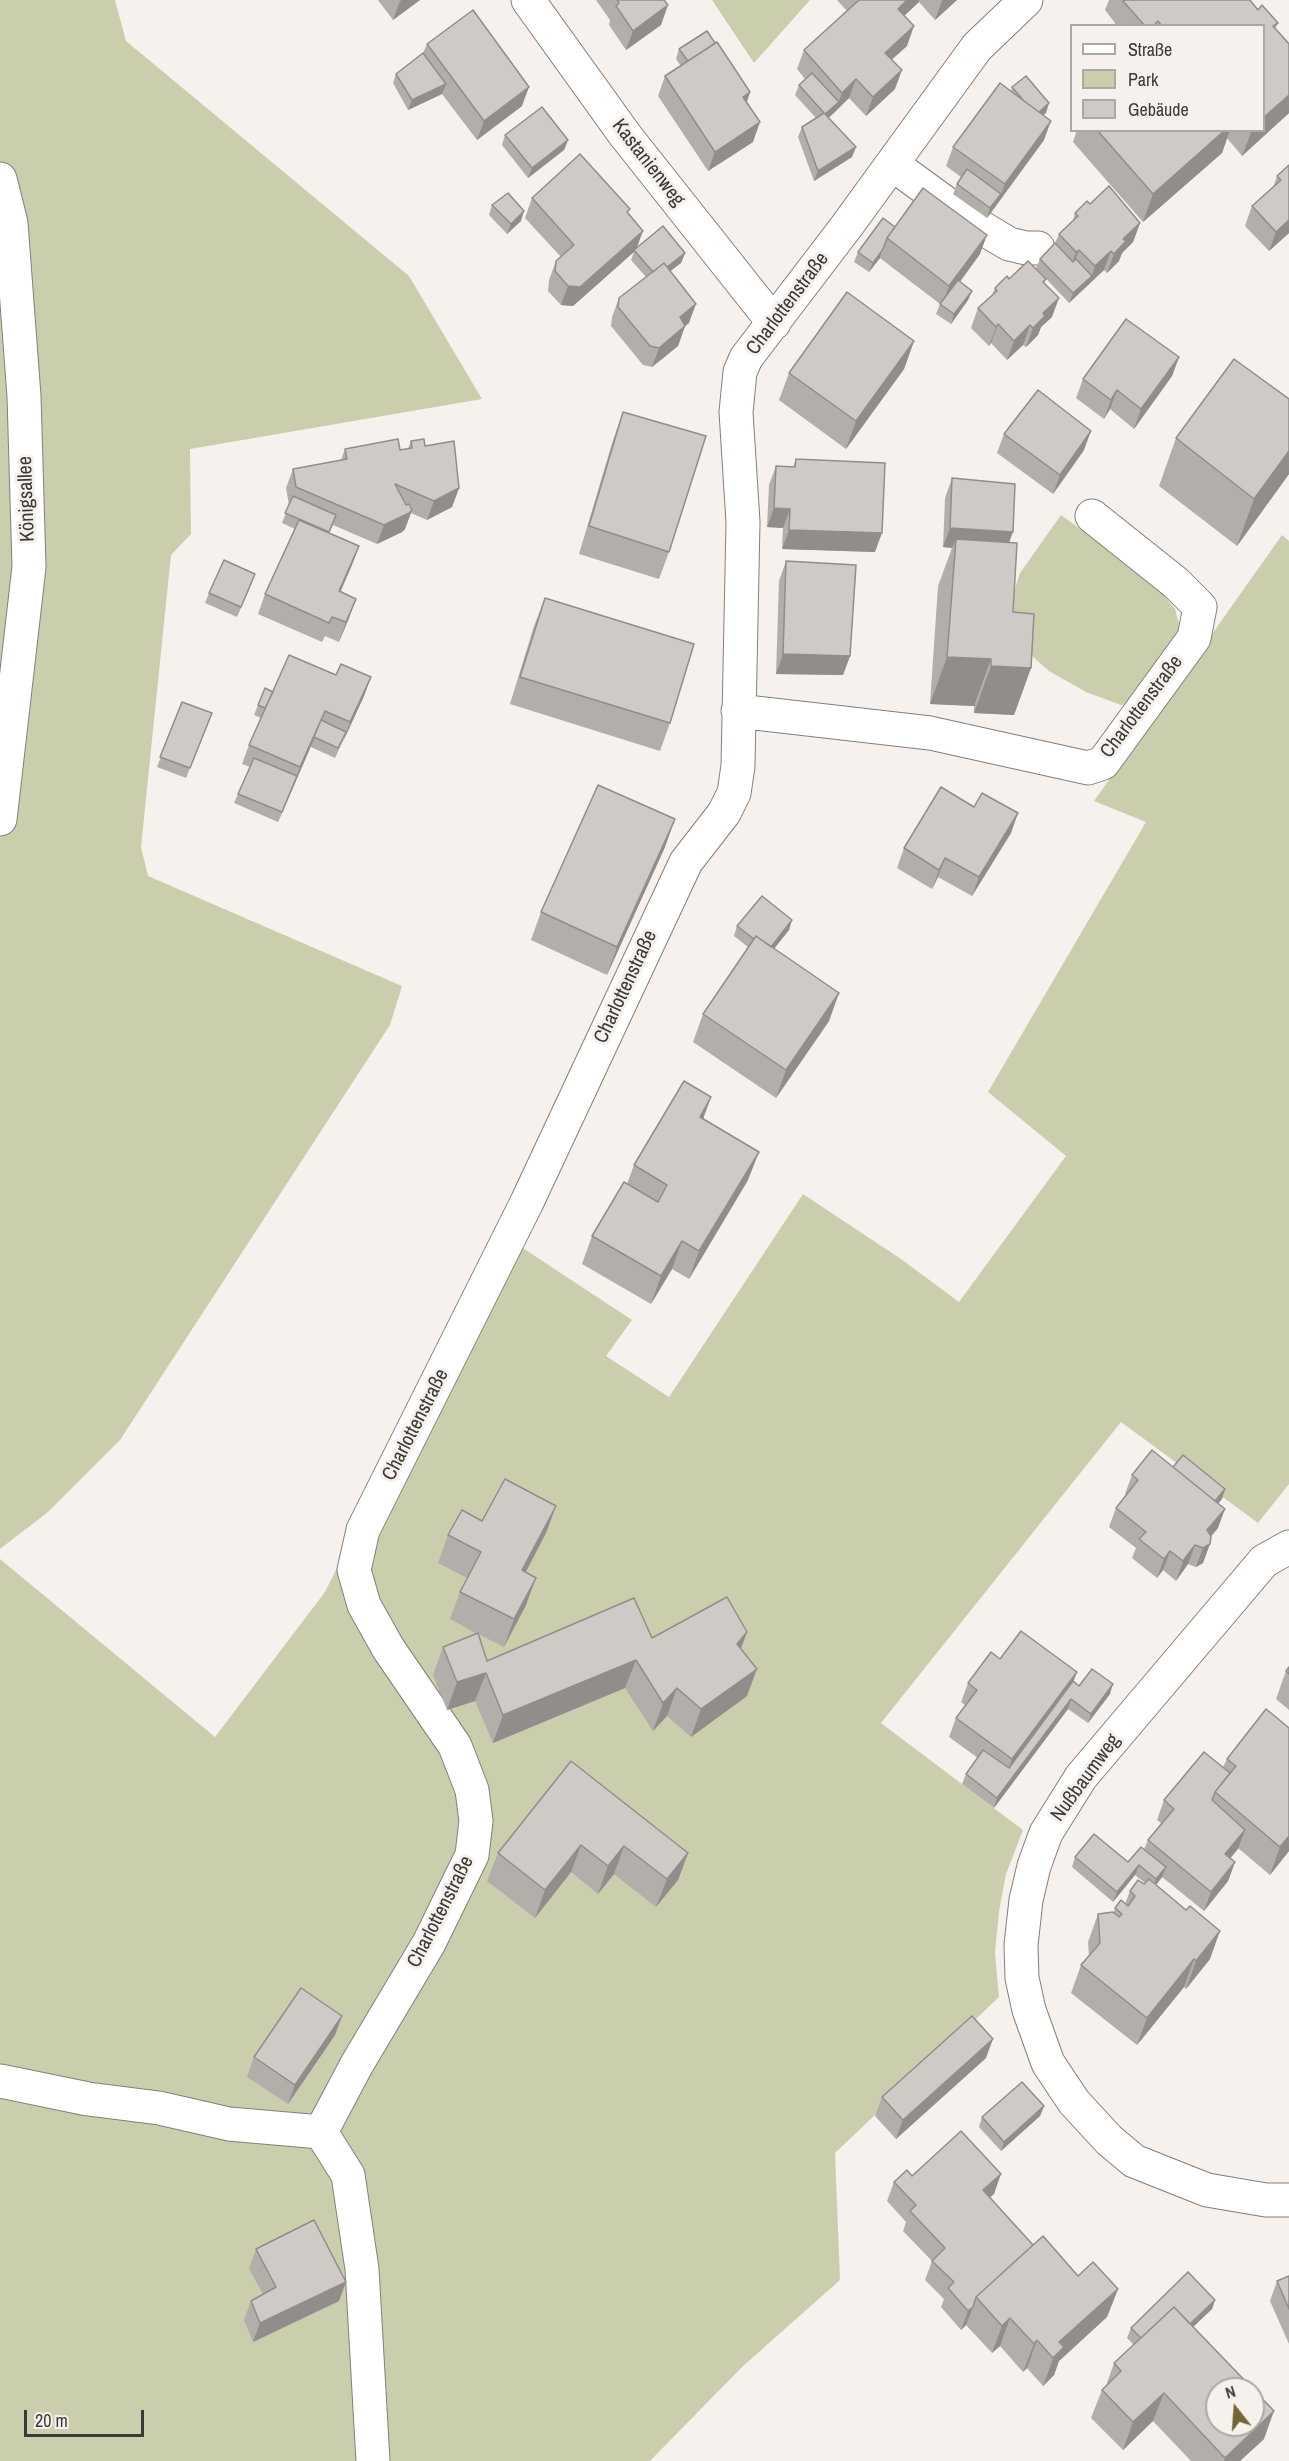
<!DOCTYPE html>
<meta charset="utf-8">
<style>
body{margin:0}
#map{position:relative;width:1289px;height:2461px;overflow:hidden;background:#f6f1ec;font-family:"Archivo Narrow",sans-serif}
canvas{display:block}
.legend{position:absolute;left:1070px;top:24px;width:195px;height:108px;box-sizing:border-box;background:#f6f1ec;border:2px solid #aca8a4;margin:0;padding:8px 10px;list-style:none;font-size:18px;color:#3c3a38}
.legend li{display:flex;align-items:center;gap:12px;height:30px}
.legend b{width:30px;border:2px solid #aca8a4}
.north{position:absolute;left:1205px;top:2377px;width:60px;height:60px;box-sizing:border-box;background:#f6f1ec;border:2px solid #aca8a4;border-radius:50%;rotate:343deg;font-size:16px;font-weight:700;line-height:24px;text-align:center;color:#3c3a38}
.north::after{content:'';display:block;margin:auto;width:21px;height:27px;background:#766533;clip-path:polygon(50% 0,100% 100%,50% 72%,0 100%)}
.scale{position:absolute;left:24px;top:2410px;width:120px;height:27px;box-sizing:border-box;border:3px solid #3c3a38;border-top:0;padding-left:8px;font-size:18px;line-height:21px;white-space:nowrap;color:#3c3a38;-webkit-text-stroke:4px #f6f1ec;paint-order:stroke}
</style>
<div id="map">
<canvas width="1289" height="2461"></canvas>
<ul class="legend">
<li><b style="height:8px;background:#fff"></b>Straße</li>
<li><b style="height:16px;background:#cbcead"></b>Park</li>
<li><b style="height:16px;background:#cfcac5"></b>Gebäude</li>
</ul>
<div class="north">N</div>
<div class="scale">20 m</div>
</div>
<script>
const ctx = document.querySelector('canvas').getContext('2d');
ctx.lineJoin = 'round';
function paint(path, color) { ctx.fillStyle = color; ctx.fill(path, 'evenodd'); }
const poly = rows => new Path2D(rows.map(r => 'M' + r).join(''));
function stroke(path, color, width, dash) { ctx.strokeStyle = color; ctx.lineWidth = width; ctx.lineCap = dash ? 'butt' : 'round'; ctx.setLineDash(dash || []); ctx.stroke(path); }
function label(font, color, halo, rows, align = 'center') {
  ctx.font = font + ' "Archivo Narrow",sans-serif'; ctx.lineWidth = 6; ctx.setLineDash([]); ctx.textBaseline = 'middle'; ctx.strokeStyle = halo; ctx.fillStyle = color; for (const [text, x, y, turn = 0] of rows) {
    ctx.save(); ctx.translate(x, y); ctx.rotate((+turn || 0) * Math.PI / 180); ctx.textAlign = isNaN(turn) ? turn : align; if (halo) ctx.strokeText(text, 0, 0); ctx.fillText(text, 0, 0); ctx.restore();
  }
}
paint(poly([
 [0,0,115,0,126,41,409,276,482,399,190,449,191,534,171,555,141,847,148,876,402,986,390,1025,120,1440,48,1512,0,1549],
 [712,0,810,0,754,63],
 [1061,515,1154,583,1175,609,1179,624,1179,641,1128,704,1121,705,1086,692,1049,671,1031,655,1014,629,1013,595,1020,573],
 [1282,535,1289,541,1289,1484,1258,1523,1121,1422,881,1723,1023,1830,1006,1874,999,1911,995,1953,999,1997,835,2153,840,2280,742,2367,650,2461,0,2461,0,1559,215,1737,325,1592,503,1235,632,1320,606,1356,669,1397,803,1194,901,1259,959,1302,1066,1156,988,1092,1146,822,1094,801]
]), '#cbcead');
const minor = poly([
 [528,0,625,135,774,323],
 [892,164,969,220,1009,244,1026,248,1038,248],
 [738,711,930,733,1088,768,1103,763,1194,638,1200,607,1176,583,1092,516],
 [1289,1547,1264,1561,1081,1777,1046,1833,1034,1866,1026,1900,1021,1945,1022,1978,1029,2010,1048,2063,1074,2102,1109,2140,1134,2161,1207,2190,1266,2200,1289,2200],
 [0,2081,88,2099,159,2108,229,2124,321,2132],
 [321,2132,357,2064,429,1943,472,1855,476,1821,472,1790,455,1746,388,1648,364,1605,354,1570,363,1530,527,1202,686,862,724,813,734,793,738,766,743,522,736,412,740,372,746,358,846,227,977,47,1026,0],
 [321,2132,348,2175,362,2269,373,2461]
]);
const major = poly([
 [0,179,11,223,24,396,29,567,0,819]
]);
stroke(minor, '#837f7a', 35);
stroke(major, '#837f7a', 35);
stroke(minor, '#fff', 33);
stroke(major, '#fff', 33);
paint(poly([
 [378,0,420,0,393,20],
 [596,0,664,0,661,25,626,50,609,25,610,20],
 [837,0,957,0,935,20,919,2,904,16,907,46,892,59,895,89,866,116,849,98,828,117,852,157,814,181,798,137,802,127,816,118,795,95,799,85,805,79,797,69,804,50,847,11],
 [1109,0,1250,0,1258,10,1262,5,1278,23,1275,29,1289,44,1289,113,1242,156,1227,138,1222,153,1143,222,1073,142,1077,130,1263,130,1263,26,1114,26,1115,23,1105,10],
 [427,44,522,106,477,140,442,94,408,110,393,83,396,74,423,53],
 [679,49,750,92,747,102,753,142,708,171,658,96,665,76,681,66,676,59],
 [1012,87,1046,113,1043,115,1044,140,987,218,953,194,957,184,961,177,946,166,953,147,1011,91],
 [505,135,568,140,564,150,528,178,502,145],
 [1289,165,1289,233,1269,251,1245,226,1252,206,1273,188,1277,176],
 [532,198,628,214,636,248,685,253,681,263,670,271,689,323,685,326,678,346,652,367,643,365,611,326,612,317,619,298,646,277,631,260,634,252,573,306,561,305,548,291,549,280,556,261,561,257,525,218],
 [1090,204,1140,223,1133,242,1122,253,1119,261,1107,273,1104,270,1069,303,1036,268,1040,259,1055,243,1059,234,1073,221,1075,213],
 [492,205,521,221,507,234,489,215],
 [895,227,980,254,960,282,972,291,968,300,951,324,936,314,940,304,880,258,869,272,854,262,858,252],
 [1009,279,1046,279,1044,283,1052,317,1041,327,1038,335,1026,347,1023,345,1007,360,991,343,989,346,971,328,978,308,992,295,995,288],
 [914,341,904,369,846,449,779,400,789,373],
 [1179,357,1172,376,1134,429,1110,409,1104,419,1076,398,1083,379],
 [623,412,669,552,659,579,579,554,613,440],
 [1004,434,1084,450,1053,494,997,453],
 [1176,438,1289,474,1237,546,1159,486],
 [411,441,425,446,459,488,452,507,427,520,411,513,405,529,402,532,377,544,333,525,329,533,359,546,352,565,341,591,356,599,349,618,339,642,325,636,322,642,258,614,265,594,295,529,282,523,289,505,286,488,293,469,341,460,345,449,400,450,408,449],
 [796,459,875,552,782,549,783,528,767,527,769,485,776,466,793,467],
 [952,478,1010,542,1013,612,1031,668,1014,715,974,713,974,706,930,704,938,586,952,548,943,547,945,498],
 [786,561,850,656,843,675,776,674,779,581],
 [252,583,237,617,205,603,209,593],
 [545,598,670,723,660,751,510,704,534,626],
 [336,675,371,677,364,696,335,758,311,747,312,744,278,822,234,803,250,767,242,764,249,745,261,718,254,715,258,705,273,692],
 [182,702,212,713,186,778,157,767],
 [1011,833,972,896,938,877,932,889,897,868,904,848],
 [665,847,607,975,531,940,541,912],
 [737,926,789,930,774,949,829,1021,776,1098,693,1042,703,1014,748,947,734,936],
 [711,1097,703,1119,748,1180,689,1279,672,1269,651,1304,582,1264,592,1236,627,1184,634,1165],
 [1173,1467,1225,1489,1222,1499,1218,1503,1218,1528,1211,1536,1203,1563,1196,1567,1188,1564,1176,1581,1163,1570,1157,1578,1132,1558,1136,1548,1109,1527,1116,1508,1126,1495,1125,1494,1132,1475],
 [556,1506,546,1533,526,1572,526,1605,504,1647,478,1634,487,1661,652,1638,741,1649,747,1696,691,1737,667,1716,653,1731,625,1688,493,1743,475,1701,447,1710,433,1675,443,1647,477,1634,450,1619,460,1592,467,1578,438,1563,448,1535,482,1521],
 [1000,1659,1073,1681,1079,1686,1110,1694,1088,1723,1068,1709,994,1808,962,1784,966,1774,978,1758,949,1737,956,1718,965,1705,961,1702,968,1683],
 [1289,1667,1289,1710,1276,1699,1286,1671],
 [1266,1709,1289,1851,1270,1875,1238,1848,1230,1858,1235,1862,1228,1881,1204,1911,1162,1877,1156,1885,1210,1959,1186,1989,1184,1987,1137,2045,1071,1993,1081,1965,1089,1956,1088,1942,1098,1914,1114,1912,1115,1908,1125,1904,1130,1891,1145,1883,1135,1875,1113,1902,1072,1867,1075,1857,1128,1862,1144,1849,1148,1840,1161,1823,1157,1820,1164,1800,1223,1767,1227,1759],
 [571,1761,688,1853,678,1880,656,1907,614,1874,598,1894,571,1872,535,1918,487,1881,498,1853],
 [342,2016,335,2035,288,2104,247,2077,254,2057],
 [986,2058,896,2139,875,2116,882,2097],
 [1044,2106,1040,2116,1001,2151,979,2127,982,2117],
 [912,2176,994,2194,990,2197,1033,2245,1078,2276,1118,2289,1107,2317,1059,2361,1054,2375,1043,2386,1027,2368,1023,2372,1000,2346,992,2353,966,2325,961,2330,941,2307,944,2299,925,2280,932,2261,903,2231,906,2222,887,2201,894,2182],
 [256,2249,339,2301,253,2342,244,2320,251,2301,263,2294,249,2269],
 [1289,2276,1289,2344,1270,2301,1277,2281],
 [1215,2300,1212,2309,1193,2327,1264,2439,1240,2461,1191,2461,1153,2421,1123,2450,1091,2418,1102,2390,1106,2386,1114,2363,1134,2345,1127,2338,1131,2328]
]), '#b2aea9');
paint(poly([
 [402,0,420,0,393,20,400,1],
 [907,0,919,0,919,2,891,28,898,9],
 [943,0,957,0,935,20,942,1],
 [668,5,661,25,626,50,633,31],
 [914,26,907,46,878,72,885,53],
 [902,70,895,89,866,116,873,97],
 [856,79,849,98,835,112,842,93],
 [446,84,442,94,408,110,412,100],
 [529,87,522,106,477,140,484,121],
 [750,92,743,112,743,97],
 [1289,95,1289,113,1242,156,1252,130,1263,130,1263,118],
 [839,102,835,112,822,124,825,114],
 [1049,103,1046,113,1032,124,1036,115],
 [1051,121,1044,140,987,218,990,208,1001,194,1005,184],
 [760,122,753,142,708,171,715,152],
 [1221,130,1230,130,1222,153,1143,222,1153,194],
 [568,140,564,150,528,178,532,168],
 [856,147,852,157,814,181,818,171],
 [524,211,521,221,507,234,511,224],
 [1289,220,1289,233,1269,251,1276,232],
 [1140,223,1133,242,1122,253,1119,261,1107,273,1114,254,1123,239],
 [643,231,636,250,573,306,561,305,568,286],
 [987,235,980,254,942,306,949,286],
 [882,249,880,258,869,272,873,263],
 [1079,250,1072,269,1069,272,1076,252],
 [1111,251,1104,270,1069,303,1073,293,1092,276,1095,266],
 [685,253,681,263,652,285,656,275],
 [972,291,968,300,951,324,954,314],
 [1059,298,1052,317,1041,327,1038,335,1026,347,1033,328,1043,313],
 [696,304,689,323,685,326,678,346,652,367,659,348,680,317],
 [998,324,991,343,989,346,996,327],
 [1030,325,1023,345,1007,360,1014,341],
 [914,341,904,369,846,449,856,421],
 [1179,357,1172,376,1134,429,1141,409],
 [1117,390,1110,409,1104,419,1111,400],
 [1091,431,1084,450,1053,494,1060,475],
 [1289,451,1289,474,1237,546,1254,499],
 [459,488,452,507,427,520,434,501],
 [774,508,790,509,783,528,767,527],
 [412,510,405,529,402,532,377,544,384,525],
 [950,528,1013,532,1006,551,956,539,952,548,943,547],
 [789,530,882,533,875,552,782,549],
 [359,546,352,565,332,610,339,591],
 [356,599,349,618,339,642,346,622],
 [783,654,850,656,843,675,776,674],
 [947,657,991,659,974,706,930,704],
 [991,666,1031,668,1014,715,974,713],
 [371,677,364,696,343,742,350,722],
 [325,711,318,730,278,822,300,767],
 [1018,813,1011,833,972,896,979,877],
 [675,819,665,847,607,975,617,947],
 [945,858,938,877,932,889,939,870],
 [792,920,789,930,764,961,768,951],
 [839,993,829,1021,776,1098,786,1070],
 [711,1097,701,1124,700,1117],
 [759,1152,748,1180,689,1279,699,1251],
 [682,1241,672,1269,651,1304,661,1276],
 [1225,1489,1222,1499,1206,1518,1209,1508],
 [556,1506,546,1533,512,1598,522,1570],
 [1225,1509,1218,1528,1202,1547,1207,1530],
 [1210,1544,1203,1563,1196,1567,1203,1548],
 [1195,1545,1188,1564,1176,1581,1183,1561],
 [1170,1551,1163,1570,1157,1578,1164,1559],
 [536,1578,526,1605,504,1647,514,1619],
 [747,1632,737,1660,737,1644],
 [636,1660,625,1688,493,1743,503,1715],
 [757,1669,747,1696,691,1737,701,1709],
 [1077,1672,1070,1691,1005,1778,1012,1759],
 [486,1673,475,1701,447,1710,457,1682],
 [1113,1684,1110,1694,1088,1723,1091,1714],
 [677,1688,667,1716,653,1731,663,1703],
 [1071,1699,1068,1709,994,1808,997,1798],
 [1245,1830,1238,1849,1218,1873,1225,1854],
 [1289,1836,1289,1851,1270,1875,1280,1847],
 [581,1845,571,1872,535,1918,545,1890],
 [624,1846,614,1874,598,1894,608,1866],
 [688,1853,678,1880,656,1907,667,1879],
 [1235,1862,1228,1881,1204,1911,1211,1892],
 [1139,1865,1135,1875,1113,1902,1117,1892],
 [1166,1867,1162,1877,1153,1889,1156,1879],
 [1220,1931,1210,1959,1186,1989,1196,1961],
 [1194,1959,1184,1987,1137,2045,1147,2018],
 [342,2016,335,2035,288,2104,295,2085],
 [993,2039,986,2058,896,2139,903,2120],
 [1044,2106,1040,2116,1001,2151,1004,2142],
 [1001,2174,994,2194,976,2209,983,2190],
 [346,2282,339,2301,253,2342,260,2323],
 [1118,2289,1107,2317,1059,2361,1054,2375,1043,2386,1059,2342],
 [1215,2300,1212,2309,1174,2345,1178,2336],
 [973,2307,966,2325,961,2330,968,2311],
 [1010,2318,1000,2346,992,2353,1002,2326],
 [1037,2340,1027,2368,1023,2372,1034,2344],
 [1164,2393,1153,2421,1123,2450,1133,2422],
 [1274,2411,1264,2439,1240,2461,1224,2461,1225,2458]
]), '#918d8a');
const building = poly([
 [617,0,664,0,668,5,633,31,616,6,619,3,617,0],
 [859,0,907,0,898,9,914,26,885,53,902,70,873,97,856,79,842,93,804,50,859,0],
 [1125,0,1250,0,1258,10,1262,5,1278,23,1273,26,1289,44,1289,95,1263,118,1263,26,1162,26,1158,21,1153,26,1145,26,1123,1,1125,0],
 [473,10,529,87,484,121,427,44,473,10],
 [707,31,715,43,688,61,679,49,707,31],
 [717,42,750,92,743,97,760,122,715,152,665,76,717,42],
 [423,53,446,84,412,100,396,74,423,53],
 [812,73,839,102,825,114,856,147,818,171,802,127,824,113,799,85,812,73],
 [1026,76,1049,103,1039,112,1024,101,1012,87,1026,76],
 [1000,83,1051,121,1005,184,953,147,1000,83],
 [542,107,568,140,532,168,505,135,542,107],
 [1097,130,1225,130,1153,194,1097,130],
 [580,154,630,209,627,212,643,231,580,287,568,286,555,271,556,261,574,245,532,198,580,154],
 [1289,165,1289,220,1276,232,1252,206,1281,180,1277,176,1289,165],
 [967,169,1001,194,990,208,957,184,967,169],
 [1109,186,1140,223,1123,239,1126,241,1114,254,1111,251,1095,266,1079,250,1076,252,1059,234,1078,216,1075,213,1087,201,1090,204,1109,186],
 [923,188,987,235,949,286,887,238,923,188],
 [508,193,524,211,511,224,492,205,508,193],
 [883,218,895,227,887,238,883,249,873,263,858,252,883,218],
 [663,226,685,253,667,267,664,263,653,272,634,250,663,226],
 [1055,243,1073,262,1076,259,1092,276,1073,293,1040,259,1055,243],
 [1028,261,1046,279,1043,282,1059,298,1043,313,1045,316,1033,328,1030,325,1014,341,998,324,996,327,978,308,997,291,995,288,1007,276,1009,279,1028,261],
 [664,263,696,304,680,317,685,326,659,348,650,346,618,307,619,298,664,263],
 [958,280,972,291,954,314,940,304,958,280],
 [847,292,914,341,856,421,789,373,847,292],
 [1126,319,1179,357,1141,409,1117,390,1111,400,1083,379,1126,319],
 [1234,359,1289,399,1289,451,1254,499,1176,438,1234,359],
 [1038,390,1091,431,1060,475,1004,434,1038,390],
 [623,412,706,436,669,552,589,526,623,412],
 [398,439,400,450,412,448,411,441,424,439,425,446,454,441,459,488,434,501,395,484,406,505,409,504,412,510,409,513,384,525,296,487,293,469,347,459,345,449,398,439],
 [796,459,885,463,882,533,789,530,790,509,774,508,776,466,795,467,796,459],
 [952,478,1015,484,1013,532,950,528,952,478],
 [293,496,336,515,329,532,285,513,293,496],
 [299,520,359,546,339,591,356,599,346,622,332,617,329,623,265,594,299,520],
 [956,539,1017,543,1013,612,1034,614,1031,668,991,666,991,659,947,657,956,539],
 [224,560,255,574,241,607,209,593,224,560],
 [786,561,856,565,850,656,783,654,786,561],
 [545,598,694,644,670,723,520,677,545,598],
 [289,655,336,675,341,664,371,677,350,722,325,711,300,767,249,745,289,655],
 [265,688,273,692,265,708,258,705,265,688],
 [182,702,212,713,190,768,160,757,182,702],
 [321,720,346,732,338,748,314,737,321,720],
 [254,758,297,776,282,812,238,794,254,758],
 [598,785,675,819,617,947,541,912,598,785],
 [941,787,974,807,982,793,1018,813,979,877,945,858,939,870,904,848,941,787],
 [762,896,792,920,771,947,756,936,754,939,737,926,762,896],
 [756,936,839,993,786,1070,703,1014,756,936],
 [684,1081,711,1097,700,1117,759,1152,699,1251,682,1241,661,1276,592,1236,624,1182,658,1202,667,1185,634,1165,684,1081],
 [1152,1450,1225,1509,1207,1530,1211,1536,1210,1544,1203,1548,1195,1545,1183,1561,1170,1551,1164,1559,1139,1539,1146,1532,1116,1508,1138,1480,1132,1475,1152,1450],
 [1183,1455,1225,1489,1215,1501,1173,1467,1183,1455],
 [505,1479,556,1506,522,1570,536,1578,514,1619,460,1592,481,1552,448,1535,462,1510,482,1521,505,1479],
 [727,1597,747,1632,737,1644,757,1669,701,1709,677,1688,663,1703,636,1660,503,1715,486,1673,457,1682,443,1647,478,1633,487,1661,634,1598,652,1638,727,1597],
 [1021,1631,1077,1672,1012,1759,956,1718,977,1690,968,1683,991,1652,1000,1659,1021,1631],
 [1289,1667,1289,1674,1286,1671,1289,1667],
 [1092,1669,1113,1684,1091,1714,1071,1699,997,1798,966,1774,983,1750,1009,1768,1073,1681,1079,1686,1092,1669],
 [1266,1709,1289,1728,1289,1836,1280,1847,1215,1792,1236,1766,1227,1759,1266,1709],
 [1204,1752,1230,1773,1215,1792,1212,1800,1245,1830,1225,1854,1235,1862,1211,1892,1148,1840,1174,1809,1164,1800,1204,1752],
 [571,1761,688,1853,667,1879,624,1846,608,1866,581,1845,545,1890,498,1853,571,1761],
 [1094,1834,1128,1862,1141,1847,1166,1867,1156,1879,1139,1865,1117,1892,1075,1857,1094,1834],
 [1149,1879,1186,1910,1190,1906,1220,1931,1196,1961,1194,1959,1147,2018,1081,1965,1100,1943,1098,1914,1113,1912,1119,1917,1122,1914,1115,1908,1121,1900,1128,1906,1135,1896,1130,1891,1138,1880,1144,1884,1149,1879],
 [301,1988,342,2016,295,2085,254,2057,301,1988],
 [972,2016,993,2039,903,2120,882,2097,972,2016],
 [1022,2082,1044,2106,1004,2142,982,2117,1022,2082],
 [961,2131,1001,2174,983,2190,1033,2245,976,2297,973,2307,968,2311,948,2288,954,2282,932,2261,945,2248,910,2211,916,2205,894,2182,907,2170,912,2176,961,2131],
 [314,2220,346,2282,260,2323,251,2301,276,2287,256,2249,314,2220],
 [1043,2236,1078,2276,1093,2262,1118,2289,1059,2342,1064,2347,1053,2358,1037,2340,1034,2344,1010,2318,1002,2326,976,2297,1043,2236],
 [1188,2272,1215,2300,1190,2324,1174,2307,1141,2338,1131,2328,1188,2272],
 [1289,2276,1289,2309,1277,2281,1289,2276],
 [1174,2307,1253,2389,1217,2389,1217,2425,1253,2425,1253,2389,1274,2411,1225,2458,1164,2393,1133,2422,1102,2390,1121,2371,1114,2363,1174,2307]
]);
paint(building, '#cfcac5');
stroke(building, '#918d8a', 1.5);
label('20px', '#3c3a38', '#f6f1ec', [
 ["Kastanienweg",648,163,52],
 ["Charlottenstraße",788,304,-53],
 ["Königsallee",27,499,-92],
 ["Charlottenstraße",1142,707,-53],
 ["Charlottenstraße",626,987,-65],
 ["Charlottenstraße",416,1425,-63],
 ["Nußbaumweg",1086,1778,-54],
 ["Charlottenstraße",441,1912,-63]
]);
</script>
